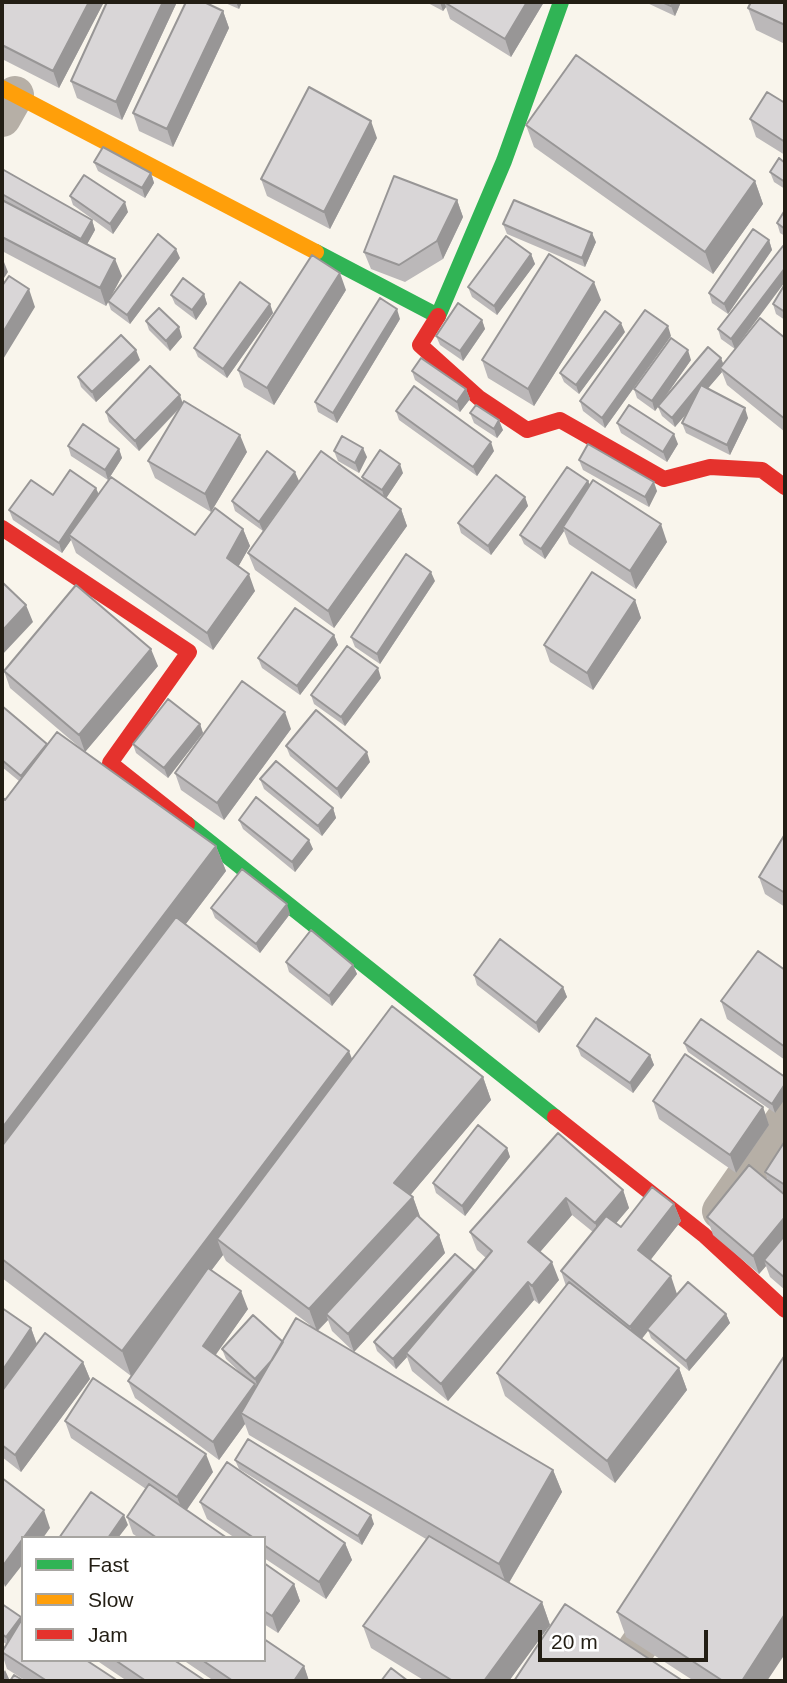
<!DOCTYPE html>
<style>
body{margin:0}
#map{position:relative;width:787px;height:1683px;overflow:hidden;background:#f9f5ec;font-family:Helvetica,sans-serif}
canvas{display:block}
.frame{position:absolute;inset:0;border:4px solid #231e14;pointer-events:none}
.legend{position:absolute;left:21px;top:1536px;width:245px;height:126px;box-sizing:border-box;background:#fff;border:2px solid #a7a5a1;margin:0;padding:9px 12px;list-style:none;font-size:21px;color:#231e14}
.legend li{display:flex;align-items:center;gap:14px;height:35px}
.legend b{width:35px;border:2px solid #a7a5a1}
.scale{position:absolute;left:538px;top:1630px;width:170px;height:32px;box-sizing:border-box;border:4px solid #231e14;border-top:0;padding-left:9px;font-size:21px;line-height:24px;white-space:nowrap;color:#231e14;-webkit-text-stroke:5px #fff;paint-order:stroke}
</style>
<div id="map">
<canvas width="787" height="1683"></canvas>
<div class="frame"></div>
<ul class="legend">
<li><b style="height:9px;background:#30b455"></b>Fast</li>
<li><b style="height:9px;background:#ff9f0a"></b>Slow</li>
<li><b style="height:9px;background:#e5322d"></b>Jam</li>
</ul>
<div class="scale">20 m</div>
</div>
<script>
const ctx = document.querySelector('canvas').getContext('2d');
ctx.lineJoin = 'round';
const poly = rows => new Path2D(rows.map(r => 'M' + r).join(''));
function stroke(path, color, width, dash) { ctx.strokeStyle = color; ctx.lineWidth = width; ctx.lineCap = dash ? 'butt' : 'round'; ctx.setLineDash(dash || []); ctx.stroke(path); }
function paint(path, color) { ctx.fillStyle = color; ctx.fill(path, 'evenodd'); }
stroke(poly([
 [2,118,15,95],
 [721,1211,785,1119],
 [614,1681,668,1603]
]), '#b6afa6', 38);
stroke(poly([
 [316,252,438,316,504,161,561,2],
 [187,824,555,1117]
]), '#30b455', 16);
stroke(poly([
 [2,88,316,252]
]), '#ff9f0a', 16);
stroke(poly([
 [438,316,420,345,479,398,527,430,560,420,664,479,710,467,762,470,785,487],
 [2,528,189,652,110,763,187,824],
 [555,1117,704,1235,785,1310]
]), '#e5322d', 16);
paint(poly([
 [2,2,104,2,59,88,2,59],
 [107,2,177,2,122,120,77,98,71,81],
 [223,2,242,2,239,9],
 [426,2,544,2,511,57,450,19,446,7,443,11],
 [645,2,681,2,675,16],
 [785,2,785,44,756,30,748,8],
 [223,11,229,28,173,147,139,131,133,113],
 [785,103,785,155,756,137,750,119],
 [526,125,755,181,763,204,713,274,534,147],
 [377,138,330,229,267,196,261,179],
 [94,162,151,173,154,183,145,198,98,171],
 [785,163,785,189,774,182,770,172],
 [2,169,92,220,95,230,87,244,122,276,111,296,180,258,130,324,111,310,108,302,106,306,2,251],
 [70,196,128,212,113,234,73,205],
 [457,200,463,217,443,259,405,282,371,269,364,252],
 [785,210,785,236,780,233,777,223],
 [503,224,596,242,585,267,507,234],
 [769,240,772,250,728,314,712,303,709,293],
 [785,247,735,349,721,339,718,329],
 [531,254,535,264,497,315,472,297,468,287],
 [785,284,785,320,776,314,773,304],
 [346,290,274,405,244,387,238,370],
 [204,294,207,304,196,320,175,304,171,295],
 [601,300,534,406,488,378,482,360],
 [270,304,273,313,227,378,198,357,194,348],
 [400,319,337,423,318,412,315,402],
 [482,320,485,329,463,361,440,345,436,336],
 [146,321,182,337,170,351,149,330],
 [625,332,579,394,564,382,560,373],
 [671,336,605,428,583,411,580,401],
 [785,338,785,432,727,385,722,372,707,389,748,418,730,455,686,433,682,423,687,413,675,427,662,416,658,407,655,411,637,398,634,389,691,360,662,401,723,364],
 [140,360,96,402,81,387,78,377],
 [412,371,466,389,470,399,460,412,415,380],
 [183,403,247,452,211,512,155,478,148,461,180,408,139,451,109,422,106,412],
 [396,411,494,451,477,476,399,420],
 [470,413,503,430,497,438,474,423],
 [617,423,678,444,667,462,621,433],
 [68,446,119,449,122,458,108,480,71,456],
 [334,451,367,457,359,473,338,461],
 [579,460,657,491,649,507,583,470],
 [403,473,386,498,401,509,407,526,334,628,255,570,248,553,363,482,362,477],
 [299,481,263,531,235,511,232,501],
 [588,481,590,485,667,542,636,589,569,544,564,531,545,559,524,544,520,535],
 [96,488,99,495,195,535,243,529,250,546,238,567,255,591,213,650,76,553,71,540,62,553,13,520,9,510,53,495],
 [525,497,528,506,491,555,461,533,458,523],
 [435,581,380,664,355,647,351,637],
 [635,600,641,618,593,690,550,662,544,645],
 [334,635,338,645,300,695,262,668,258,658],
 [158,666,85,752,10,688,4,671],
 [381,678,345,726,314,704,311,695],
 [2,706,48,745,216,846,226,871,185,925,352,1059,483,1077,491,1100,410,1195,413,1197,420,1218,439,1235,445,1253,354,1352,332,1331,328,1320,318,1331,553,1470,562,1492,509,1583,542,1602,550,1625,509,1681,425,1681,371,1648,363,1626,426,1539,249,1435,245,1424,219,1460,135,1398,128,1381,131,1376,2,1278,2,797,5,800,19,781,2,767],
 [223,1255,226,1261,310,1325,283,1342,222,1349,226,1359,247,1379,215,1355,248,1309,211,1271],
 [200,724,203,733,168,778,136,753,133,744],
 [291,729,224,820,181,790,175,773],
 [286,746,370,762,341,799,290,756],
 [260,779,333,808,336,818,322,836,264,789],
 [239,820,313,849,295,872,243,829],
 [785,835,785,907,765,894,759,877],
 [211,908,290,914,260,953,215,918],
 [286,962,353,965,357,974,332,1006,289,972],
 [785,970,785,1060,727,1019,721,1001],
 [474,975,563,987,567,997,539,1033,477,985],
 [684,1043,785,1077,775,1113,688,1052],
 [577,1046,650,1055,654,1065,633,1093,581,1056],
 [653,1101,763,1107,769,1125,736,1173,659,1119],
 [558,1133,623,1190,629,1208,616,1223,621,1227,674,1204,681,1221,650,1260,677,1294,726,1314,730,1323,689,1371,651,1338,648,1330,641,1339,679,1368,687,1390,615,1483,505,1396,497,1373,566,1286,561,1271,593,1232,572,1215,540,1252,559,1280,539,1304,534,1300,448,1401,412,1371,407,1357,396,1369,377,1351,374,1342,474,1270,474,1272,486,1258,477,1250,470,1232],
 [785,1141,785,1290,770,1277,766,1266,759,1274,713,1235,707,1217,768,1181,765,1172],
 [507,1148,510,1157,465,1216,436,1193,433,1183],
 [2,1308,31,1328,37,1344,83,1362,90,1379,21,1472,2,1457],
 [65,1421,213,1472,186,1510,227,1538,139,1538,133,1534,127,1517,146,1489,71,1438],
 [235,1460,374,1524,362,1545,239,1469],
 [200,1502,345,1543,352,1560,326,1599,264,1558,264,1538,235,1538,207,1519],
 [264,1563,294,1584,300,1601,278,1633,264,1624],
 [2,1604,22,1620,118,1681,26,1681,7,1669,2,1654,2,1651,6,1644,2,1641],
 [617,1612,767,1681,694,1681,626,1637],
 [96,1660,174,1660,204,1681,127,1681],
 [183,1660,264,1660,304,1666,309,1681,214,1681]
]), '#bbb8b9');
paint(poly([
 [89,2,104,2,59,88,53,71],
 [163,2,177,2,122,120,116,102],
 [236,2,242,2,239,9],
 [440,2,448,2,444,2,446,7,443,11],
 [527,2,544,2,511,57,505,39],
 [673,2,681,2,675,16,671,6],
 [223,11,229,28,173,147,167,129],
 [371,121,377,138,330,229,324,212],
 [151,173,154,183,145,198,142,188],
 [755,181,763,204,713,274,705,252],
 [457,200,463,217,443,259,437,241],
 [125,202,128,212,113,234,110,224],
 [92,220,95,230,85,248,81,239],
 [592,233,596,242,585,267,582,258],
 [769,240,772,250,728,314,724,304],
 [176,249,180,258,130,324,127,315],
 [531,254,535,264,497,315,494,306],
 [115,259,122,276,106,306,100,288],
 [4,262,8,272,2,281,2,266],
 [785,268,785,282,735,349,731,339],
 [340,273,346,290,274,405,267,388],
 [594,282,601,300,534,406,528,389],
 [29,289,35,307,2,361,2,334],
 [204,294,207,304,196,320,192,310],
 [270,304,273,313,227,378,223,369],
 [397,309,400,319,337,423,333,413],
 [482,320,485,329,463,361,460,351],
 [621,323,625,332,579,394,576,385],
 [668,326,671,336,605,428,602,418],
 [179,327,182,337,170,351,166,341],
 [136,350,140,360,96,402,92,392],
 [688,350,691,360,655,411,652,401],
 [721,358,725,368,720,368,722,372,675,427,672,418],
 [466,389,470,399,460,412,457,402],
 [180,395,183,404,139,451,135,441],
 [745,408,748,418,730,455,727,445],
 [499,420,503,430,497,438,494,429],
 [674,434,678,444,667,462,663,452],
 [240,435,247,452,211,512,205,494],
 [491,442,494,451,477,476,473,467],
 [363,448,367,457,359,473,355,463],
 [119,449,122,458,108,480,105,470],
 [400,464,403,473,385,500,382,490],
 [295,472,299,481,263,531,259,522],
 [588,481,592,491,563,527,564,531,545,559,541,549],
 [654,482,657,491,649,507,645,497],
 [96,488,100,498,69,535,71,540,62,553,59,543],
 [525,497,528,506,491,555,488,546],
 [401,509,407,526,334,628,328,611],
 [661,524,667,542,636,589,630,571],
 [243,529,250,546,233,576,227,558],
 [431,572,435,581,380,664,377,654],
 [249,574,255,591,213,650,207,633],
 [635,600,641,618,593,690,587,673],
 [26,605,33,622,2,655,2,631],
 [334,635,338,645,300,695,297,686],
 [151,649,158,666,85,752,79,735],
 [378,668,381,678,345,726,341,717],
 [285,712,291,729,224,820,217,803],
 [200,724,203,733,168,778,164,768],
 [47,744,51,753,24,785,21,776],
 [367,752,370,762,341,799,337,789],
 [333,808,336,818,322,836,318,826],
 [309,840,313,849,295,872,292,862],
 [216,846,226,871,2,1166,2,1128],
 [287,904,290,914,260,953,256,944],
 [353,965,357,974,332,1006,329,996],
 [563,987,567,997,539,1033,536,1023],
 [349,1051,359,1077,217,1239,223,1255,131,1376,122,1351],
 [650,1055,654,1065,633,1093,630,1083],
 [483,1077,491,1100,402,1205,394,1183],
 [785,1084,785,1099,775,1113,772,1104],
 [763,1107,769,1125,736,1173,730,1155],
 [507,1148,510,1157,465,1216,462,1206],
 [623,1190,629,1208,602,1240,595,1223],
 [413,1197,421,1219,326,1314,328,1320,317,1331,309,1309],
 [566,1198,572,1215,534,1259,528,1242],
 [674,1204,681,1221,645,1267,638,1250],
 [785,1217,785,1242,764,1260,766,1266,759,1274,753,1256],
 [439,1235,445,1253,354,1352,348,1334],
 [552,1262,559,1280,539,1304,532,1286],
 [474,1270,477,1280,406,1353,407,1357,396,1369,393,1359],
 [671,1276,677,1294,637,1345,630,1327],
 [528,1282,534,1300,448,1401,441,1384],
 [241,1291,248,1309,210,1363,203,1346],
 [726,1314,730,1323,689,1371,686,1361],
 [31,1328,37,1345,2,1397,2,1371],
 [286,1344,258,1388,255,1379],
 [83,1362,90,1379,21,1472,15,1455],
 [679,1368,687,1390,615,1483,607,1461],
 [255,1384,262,1402,241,1413,245,1424,219,1460,213,1442],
 [206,1454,213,1472,184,1514,177,1497],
 [553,1470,562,1492,507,1586,499,1564],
 [44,1510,50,1528,43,1538,23,1538],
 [124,1515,128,1525,118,1538,108,1538],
 [371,1515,374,1524,362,1545,358,1536],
 [23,1539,23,1564,5,1587,2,1577,2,1567],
 [345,1543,352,1560,326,1599,319,1582],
 [294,1584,300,1601,278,1633,272,1616],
 [542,1602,550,1625,509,1681,484,1681],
 [785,1614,785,1654,767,1681,742,1681],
 [21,1617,23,1623,9,1647,6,1637],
 [304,1666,309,1681,294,1681],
 [5,1670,10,1681,2,1681,2,1675]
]), '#989696');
const building = poly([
 [2,2,89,2,53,71,2,45,2,2],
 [107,2,163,2,116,102,71,81,107,2],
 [186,2,204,2,223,11,167,129,133,113,186,2],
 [444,2,527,2,505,39,444,2],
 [662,2,673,2,671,6,662,2],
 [751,2,785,2,785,25,748,8,751,2],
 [576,55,755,181,705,252,526,125,576,55],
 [309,87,371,121,324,212,261,179,309,87],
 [767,92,785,103,785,142,750,119,767,92],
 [103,147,151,173,142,188,94,162,103,147],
 [779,158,785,163,785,182,770,172,779,158],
 [2,169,92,220,81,239,2,194,2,169],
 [84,175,125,202,110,224,70,196,84,175],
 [394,176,457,200,437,241,399,265,364,252,394,176],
 [2,200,115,259,100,288,2,237,2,200],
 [514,200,592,233,582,258,503,224,514,200],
 [785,210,785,229,777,223,785,210],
 [753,229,769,240,724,304,709,293,753,229],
 [158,234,176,249,127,315,108,301,158,234],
 [506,236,531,254,494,306,468,287,506,236],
 [783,246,785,247,785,268,731,339,718,329,783,246],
 [549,254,594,282,528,389,482,360,549,254],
 [312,255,340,273,267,388,238,370,312,255],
 [9,276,29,289,2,334,2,286,9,276],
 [183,278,204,294,192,310,171,295,183,278],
 [240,282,270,304,223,369,194,348,240,282],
 [785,284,785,312,773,304,785,284],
 [380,298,397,309,333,413,315,402,380,298],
 [458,303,482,320,460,351,436,336,458,303],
 [159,308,179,327,166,341,146,321,159,308],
 [645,310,668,326,602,418,580,401,645,310],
 [605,311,621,323,576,385,560,373,605,311],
 [760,318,785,338,785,419,720,368,760,318],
 [121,335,136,350,92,392,78,377,121,335],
 [671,338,688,350,652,401,634,389,671,338],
 [708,347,721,358,672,418,658,406,708,347],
 [421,358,466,389,457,402,412,371,421,358],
 [150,366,180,395,135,441,106,412,150,366],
 [701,385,745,408,727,445,682,423,701,385],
 [414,386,491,442,473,467,396,411,414,386],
 [184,401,240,435,205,494,148,461,184,401],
 [476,405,499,420,494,429,470,413,476,405],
 [629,405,674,434,663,452,617,423,629,405],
 [83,424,119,449,105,470,68,446,83,424],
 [342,436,363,448,355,463,334,451,342,436],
 [588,444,654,482,645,497,579,460,588,444],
 [380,450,400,464,382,490,362,477,380,450],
 [267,451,295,472,259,522,232,501,267,451],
 [321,451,401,509,328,611,248,553,321,451],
 [567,467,588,481,541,549,520,535,567,467],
 [70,470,96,488,59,543,9,510,31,480,53,495,70,470],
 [496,475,525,497,488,546,458,523,496,475],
 [111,477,195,535,215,508,243,529,227,558,249,574,207,633,69,535,111,477],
 [593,480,661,524,630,571,563,527,593,480],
 [406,554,431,572,377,654,351,637,406,554],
 [592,572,635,600,587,673,544,645,592,572],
 [2,582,26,605,2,631,2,582],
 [76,585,151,649,79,735,4,671,76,585],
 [295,608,334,635,297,686,258,658,295,608],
 [347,646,378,668,341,717,311,695,347,646],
 [242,681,285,712,217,803,175,773,242,681],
 [168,699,200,724,164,768,133,744,168,699],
 [2,706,47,744,21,776,2,760,2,706],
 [316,710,367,752,337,789,286,746,316,710],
 [57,732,216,846,2,1128,2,797,5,800,57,732],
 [276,761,333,808,318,826,260,779,276,761],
 [256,797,309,840,292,862,239,820,256,797],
 [785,834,785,893,759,877,785,834],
 [242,869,287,904,256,944,211,908,242,869],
 [176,917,349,1051,122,1351,2,1259,2,1146,176,917],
 [311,930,353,965,329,996,286,962,311,930],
 [500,939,563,987,536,1023,474,975,500,939],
 [758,951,785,970,785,1047,721,1001,758,951],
 [392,1006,483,1077,394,1183,413,1197,309,1309,217,1239,392,1006],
 [596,1018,650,1055,630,1083,577,1046,596,1018],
 [701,1019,785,1077,785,1084,772,1104,684,1043,701,1019],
 [685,1054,763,1107,730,1155,653,1101,685,1054],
 [478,1125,507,1148,462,1206,433,1183,478,1125],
 [558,1133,623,1190,595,1223,566,1198,528,1242,552,1262,532,1286,528,1282,441,1384,406,1353,492,1251,470,1232,558,1133],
 [785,1141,785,1185,765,1172,785,1141],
 [749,1165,785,1195,785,1217,753,1256,707,1217,749,1165],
 [652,1187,674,1204,638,1250,671,1276,630,1327,561,1271,606,1216,621,1227,652,1187],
 [417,1215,439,1235,348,1334,326,1314,417,1215],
 [785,1235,785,1278,764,1260,785,1235],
 [455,1254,474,1270,393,1359,374,1342,455,1254],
 [208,1268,241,1291,203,1346,255,1384,213,1442,128,1381,208,1268],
 [569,1282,679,1368,607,1461,497,1373,569,1282],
 [688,1282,726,1314,686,1361,647,1329,688,1282],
 [2,1308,31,1328,2,1371,2,1308],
 [253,1315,283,1342,272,1360,255,1379,222,1349,253,1315],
 [296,1318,553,1470,499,1564,241,1413,296,1318],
 [45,1333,83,1362,15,1455,2,1445,2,1391,45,1333],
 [785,1355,785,1614,742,1681,723,1681,617,1612,785,1355],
 [93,1378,206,1454,177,1497,65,1421,93,1378],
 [248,1439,371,1515,358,1536,235,1460,248,1439],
 [227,1462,345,1543,319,1582,264,1545,264,1538,254,1538,200,1502,227,1462],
 [2,1478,44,1510,2,1567,2,1478],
 [149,1484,227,1538,157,1538,127,1517,149,1484],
 [91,1492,124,1515,108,1538,59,1538,91,1492],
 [429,1536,542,1602,484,1681,453,1681,363,1626,429,1536],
 [264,1563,294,1584,272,1616,264,1611,264,1563],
 [2,1604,21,1617,6,1637,2,1634,2,1604],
 [565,1604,683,1681,514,1681,565,1604],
 [22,1619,23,1660,86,1660,118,1681,47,1681,2,1652,22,1619],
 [264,1639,304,1666,294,1681,233,1681,202,1660,264,1660,264,1639],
 [115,1660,174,1660,204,1680,203,1681,146,1681,115,1660],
 [391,1668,408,1681,381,1681,391,1668],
 [14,1675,24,1681,10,1681,14,1675]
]);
paint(building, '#d9d6d7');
stroke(building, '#989696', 2);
</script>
